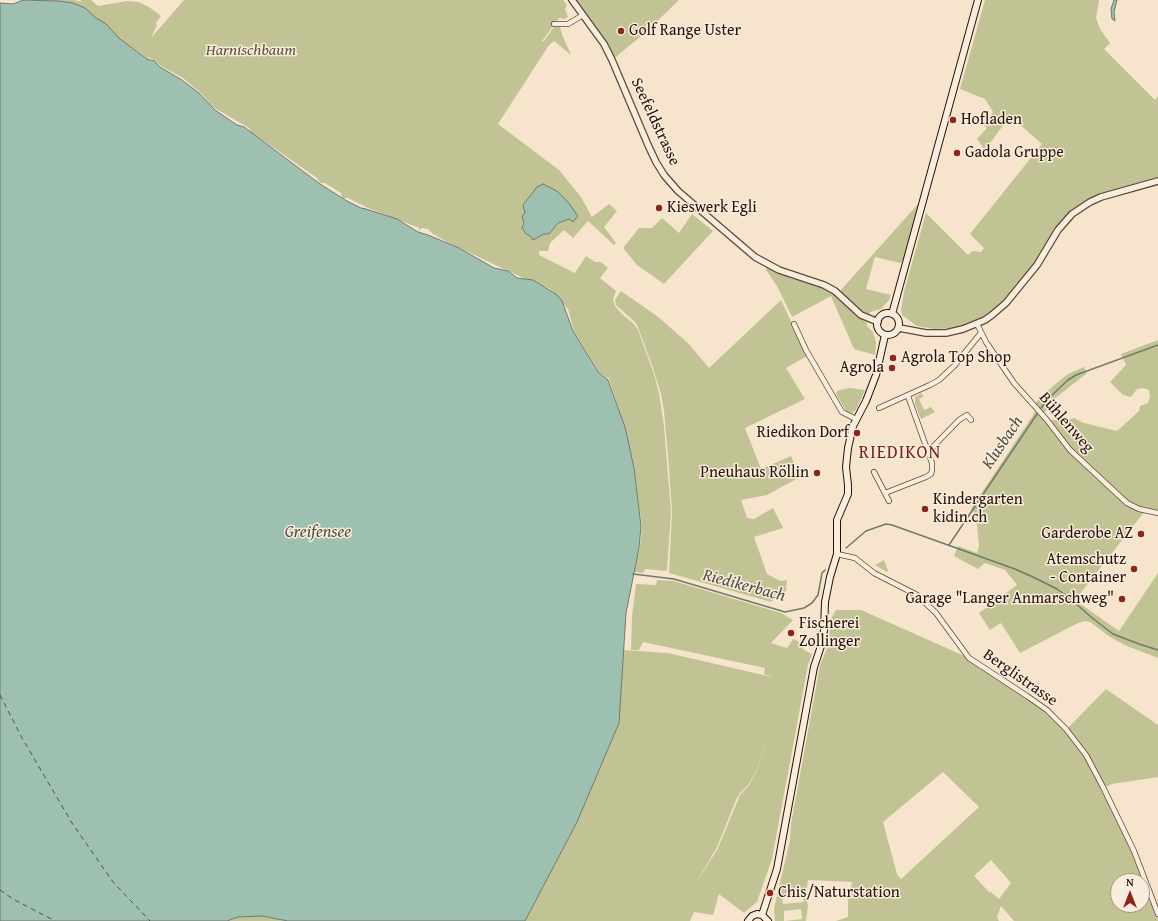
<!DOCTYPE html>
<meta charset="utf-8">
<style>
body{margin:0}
#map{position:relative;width:1158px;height:921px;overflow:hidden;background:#f6e5cc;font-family:"Gentium Book Plus",serif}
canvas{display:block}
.north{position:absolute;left:1110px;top:873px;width:40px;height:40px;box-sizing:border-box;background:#f9eede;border:1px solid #a69688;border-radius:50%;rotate:0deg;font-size:11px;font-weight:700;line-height:16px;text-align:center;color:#291208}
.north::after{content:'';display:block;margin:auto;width:14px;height:18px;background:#8f2418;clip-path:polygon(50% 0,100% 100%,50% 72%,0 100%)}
</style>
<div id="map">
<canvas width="1158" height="921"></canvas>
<div class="north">N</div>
</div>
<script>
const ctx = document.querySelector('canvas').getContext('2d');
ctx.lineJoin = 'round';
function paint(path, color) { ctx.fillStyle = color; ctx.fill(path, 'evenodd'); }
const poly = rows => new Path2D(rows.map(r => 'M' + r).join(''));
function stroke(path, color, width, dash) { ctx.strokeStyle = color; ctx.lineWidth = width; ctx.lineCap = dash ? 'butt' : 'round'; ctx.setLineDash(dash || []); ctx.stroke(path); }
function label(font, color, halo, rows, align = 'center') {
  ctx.font = font + ' "Gentium Book Plus",serif'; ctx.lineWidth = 3; ctx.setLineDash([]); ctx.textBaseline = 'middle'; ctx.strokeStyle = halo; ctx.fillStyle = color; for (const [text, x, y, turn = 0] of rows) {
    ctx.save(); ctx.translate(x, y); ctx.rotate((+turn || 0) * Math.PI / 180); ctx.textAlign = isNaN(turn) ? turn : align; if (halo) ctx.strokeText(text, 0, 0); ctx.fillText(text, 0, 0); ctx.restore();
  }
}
paint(poly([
 [51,0,74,0,83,2,80,0,91,0,98,6,127,1,138,2,149,7,161,16,156,23,157,25,151,38,184,0,563,0,567,5,565,9,568,17,564,19,559,18,542,41,543,42,554,27,560,27,563,37,571,55,554,41,549,45,498,124,559,170,581,197,592,217,609,204,617,211,604,227,616,243,614,245,588,221,573,238,564,230,550,243,548,251,539,251,539,255,575,273,586,256,595,262,601,262,608,268,600,278,616,291,613,299,615,306,622,314,634,324,638,330,654,374,659,393,664,426,671,512,667,571,645,569,643,573,634,572,640,548,642,526,634,468,625,427,609,379,600,373,574,331,568,309,550,289,523,278,449,243,433,234,428,229,421,228,419,232,419,228,366,207,348,198,342,198,341,193,325,183,320,183,317,178,251,132,249,128,213,107,202,94,183,78,161,66,149,57,148,59,136,50],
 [525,213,578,215,558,223,549,234,544,234,533,240,522,228],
 [572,0,679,0,646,32,612,60],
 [985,0,1099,0,1096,18,1100,29,1110,43,1104,49,1155,100,1158,96,1158,181,1101,197,1072,214,1037,265,999,310,975,322,954,328,935,329,917,326,902,315,901,310,904,292,926,213,968,255,973,251,981,252,984,248,970,234,1042,144,1010,116,985,150,977,139,987,128,984,126,993,112,985,99,960,89],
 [919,203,904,260,900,263,875,257,866,289,891,295,889,300,881,309,870,312,869,315,859,309,840,291],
 [692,214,713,231,664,284,637,265,623,248,639,228,652,228,662,218,679,233],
 [767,267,790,278,825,288,838,298,855,314,867,323,867,326,873,332,876,342,875,355,854,349,831,296,792,317,777,286,766,270],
 [621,291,657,316,688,343,709,368,781,300,807,356,786,368,805,399,745,428,761,469,791,456,800,477,767,495,741,500,747,518,754,519,773,508,783,528,754,537,767,574,780,581,787,580,786,591,771,602,669,573,672,512,669,468,664,411,661,394,653,368,639,330,636,323,616,305,615,300],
 [1158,340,1158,513,1145,511,1075,600,1119,631,1158,573,1158,658,1127,646,1110,637,1090,622,1085,621,1078,623,1020,653,1001,623,990,630,979,613,1017,585,1005,570,985,563,978,569,954,556,958,546,977,553,979,546,976,515,971,509,1037,409,1033,405,1053,386,1068,374,1084,367,1087,373,1053,400,1043,415,1047,420,1067,420,1074,418,1084,423,1117,431,1139,411,1140,406,1148,403,1150,397,1149,390,1143,388,1137,389,1131,397,1123,395,1110,382,1126,365,1121,354],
 [849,388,865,390,856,410,852,413,846,411,836,394,837,391],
 [922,393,923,397,919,399,924,410,931,407,935,412,921,419,915,404,915,397],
 [884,560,888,571,887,572,875,565],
 [657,580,674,581,781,613,793,620,771,643,787,648,793,639,798,641,804,650,812,654,808,665,772,859,757,902,744,913,719,894,713,915,694,912,690,921,525,921,577,822,619,723,623,650,668,653,772,677,764,674,765,668,643,642,639,650,631,650,632,616,636,584,656,585],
 [771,730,756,772,750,784,740,795,718,848,694,887,717,847,736,800,740,793,749,784,756,771],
 [836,610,861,610,969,658,1051,709,1067,729,1106,689,1158,725,1158,777,1112,784,1105,787,1158,915,1158,921,1014,921,1001,906,997,917,999,921,836,921,848,917,848,900,852,882,808,880,806,895,808,906,806,921,785,921,802,919,801,909,784,911,784,921,775,921,774,909,790,840,791,824,820,665,829,644,830,620],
 [943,772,979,807,901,879,897,874,883,822],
 [991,860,1011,883,999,899,991,892,990,893,974,876],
 [1118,881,1142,881,1142,905,1118,905],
 [803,895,804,902,783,904,782,897],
 [262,916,288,921,227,921,238,917]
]), '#c2c394');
const water = poly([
 [23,0,58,1,73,3,85,8,96,18,105,23,120,39,147,59,154,61,160,67,182,80,199,93,215,110,237,125,244,127,320,184,347,201,361,208,366,209,397,219,418,232,428,235,459,248,494,268,508,271,517,278,533,280,557,295,562,301,573,331,599,373,608,380,625,427,634,468,641,526,639,548,626,613,619,723,577,822,525,921,288,921,262,916,238,917,227,921,0,921,0,3,13,4,23,0],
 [1114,0,1117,0,1114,12,1115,21,1112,19,1111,9,1114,0],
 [543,184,557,191,568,202,578,216,573,222,569,219,558,223,549,234,544,234,533,240,531,237,525,233,524,230,522,228,524,223,522,216,525,213,523,205,537,187,543,184]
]);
paint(water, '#9ec0b0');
stroke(water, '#6f7a6d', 1);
stroke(poly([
 [1041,408,1049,398,1068,380,1076,375,1158,345],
 [949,545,1037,414],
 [846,548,866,531,886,524,892,525,1015,569,1035,578,1057,589,1072,600,1091,617,1113,634,1139,644,1158,650],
 [633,574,674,579,785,612,804,608,812,603,818,595,822,573,825,570]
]), '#6f7a6d', 1.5);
stroke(poly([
 [0,695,22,738,72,823,113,882,150,921],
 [0,890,13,899,55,921]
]), '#524f43', 1, [5, 4]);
const minor = poly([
 [554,24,568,24,583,15],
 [794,324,806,350,842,412,856,419],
 [977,324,986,342,1014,383,1047,420,1070,450,1127,503,1139,509,1158,513],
 [879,408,930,385,939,380,954,366,981,333],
 [928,452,959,420,967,415,971,420],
 [874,472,889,501],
 [885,493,926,477,931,474,932,470,932,463,908,396],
 [837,554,855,558,874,573,917,595,936,613,969,658,1027,696,1047,710,1066,729,1086,755,1103,787,1134,851,1158,914]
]);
const tertiary = poly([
 [572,0,604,44,612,60,648,145,656,162,664,175,678,191,755,257,779,270,824,285,835,291,861,315,878,322],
 [899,328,926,333,946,333,963,329,985,320,992,315,1006,303,1037,265,1058,230,1072,214,1090,202,1101,197,1158,181]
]);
const secondary = poly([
 '877 324a11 11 0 1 1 22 0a11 11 0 1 1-22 0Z',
 [892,314,978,0],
 [762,915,777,869,814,667,823,640,824,630,825,602,830,577,837,554,837,520,848,494,848,485,846,467,848,448,853,426,866,401,876,375,885,335],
 [748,921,752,916,757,914,762,915,768,921]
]);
stroke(minor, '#5c4739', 6);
stroke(tertiary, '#5c4739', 8);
stroke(secondary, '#291208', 8);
stroke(minor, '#f9eede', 4.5);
stroke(tertiary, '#f9eede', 5.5);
stroke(secondary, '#f9eede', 6);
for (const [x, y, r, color] of [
 [621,31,4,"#8f2418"],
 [953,120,4,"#8f2418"],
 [957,153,4,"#8f2418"],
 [659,208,4,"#8f2418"],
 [893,358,4,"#8f2418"],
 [892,368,4,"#8f2418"],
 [857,433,4,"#8f2418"],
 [817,473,4,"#8f2418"],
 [925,509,4,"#8f2418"],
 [1141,534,4,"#8f2418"],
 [1134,569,4,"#8f2418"],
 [1122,599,4,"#8f2418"],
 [791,633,4,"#8f2418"],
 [770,893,4,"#8f2418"]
]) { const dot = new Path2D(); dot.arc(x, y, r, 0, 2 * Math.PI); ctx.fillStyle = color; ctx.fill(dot); stroke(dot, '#f9eede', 1.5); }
label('16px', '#291208', '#f9eede', [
 ["Golf Range Uster",629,31],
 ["Hofladen",961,120],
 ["Gadola Gruppe",965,153],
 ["Kieswerk Egli",667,208],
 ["Agrola Top Shop",901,358],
 ["Agrola",884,368,"right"],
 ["Riedikon Dorf",849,433,"right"],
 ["Pneuhaus Röllin",809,473,"right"],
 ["Kindergarten",933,500],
 ["kidin.ch",933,518],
 ["Garderobe AZ",1133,534,"right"],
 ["Atemschutz",1126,560,"right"],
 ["- Container",1126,578,"right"],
 ["Garage \"Langer Anmarschweg\"",1114,599,"right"],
 ["Fischerei",799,624],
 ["Zollinger",799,642],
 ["Chis/Naturstation",778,893]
], 'left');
label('italic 16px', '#5f5039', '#f9eede', [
 ["Harnischbaum",251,51]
]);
label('16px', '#291208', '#f9eede', [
 ["Seefeldstrasse",655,122,65],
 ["Bühlenweg",1066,423,49],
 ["Berglistrasse",1020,678,35]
]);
label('italic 17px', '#524f43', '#f9eede', [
 ["Klusbach",1003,443,-56],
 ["Greifensee",318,533],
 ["Riedikerbach",744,586,15]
]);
ctx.letterSpacing = '1px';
label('18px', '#7a1f14', '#f9eede', [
 ["RIEDIKON",900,453]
]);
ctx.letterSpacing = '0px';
</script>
